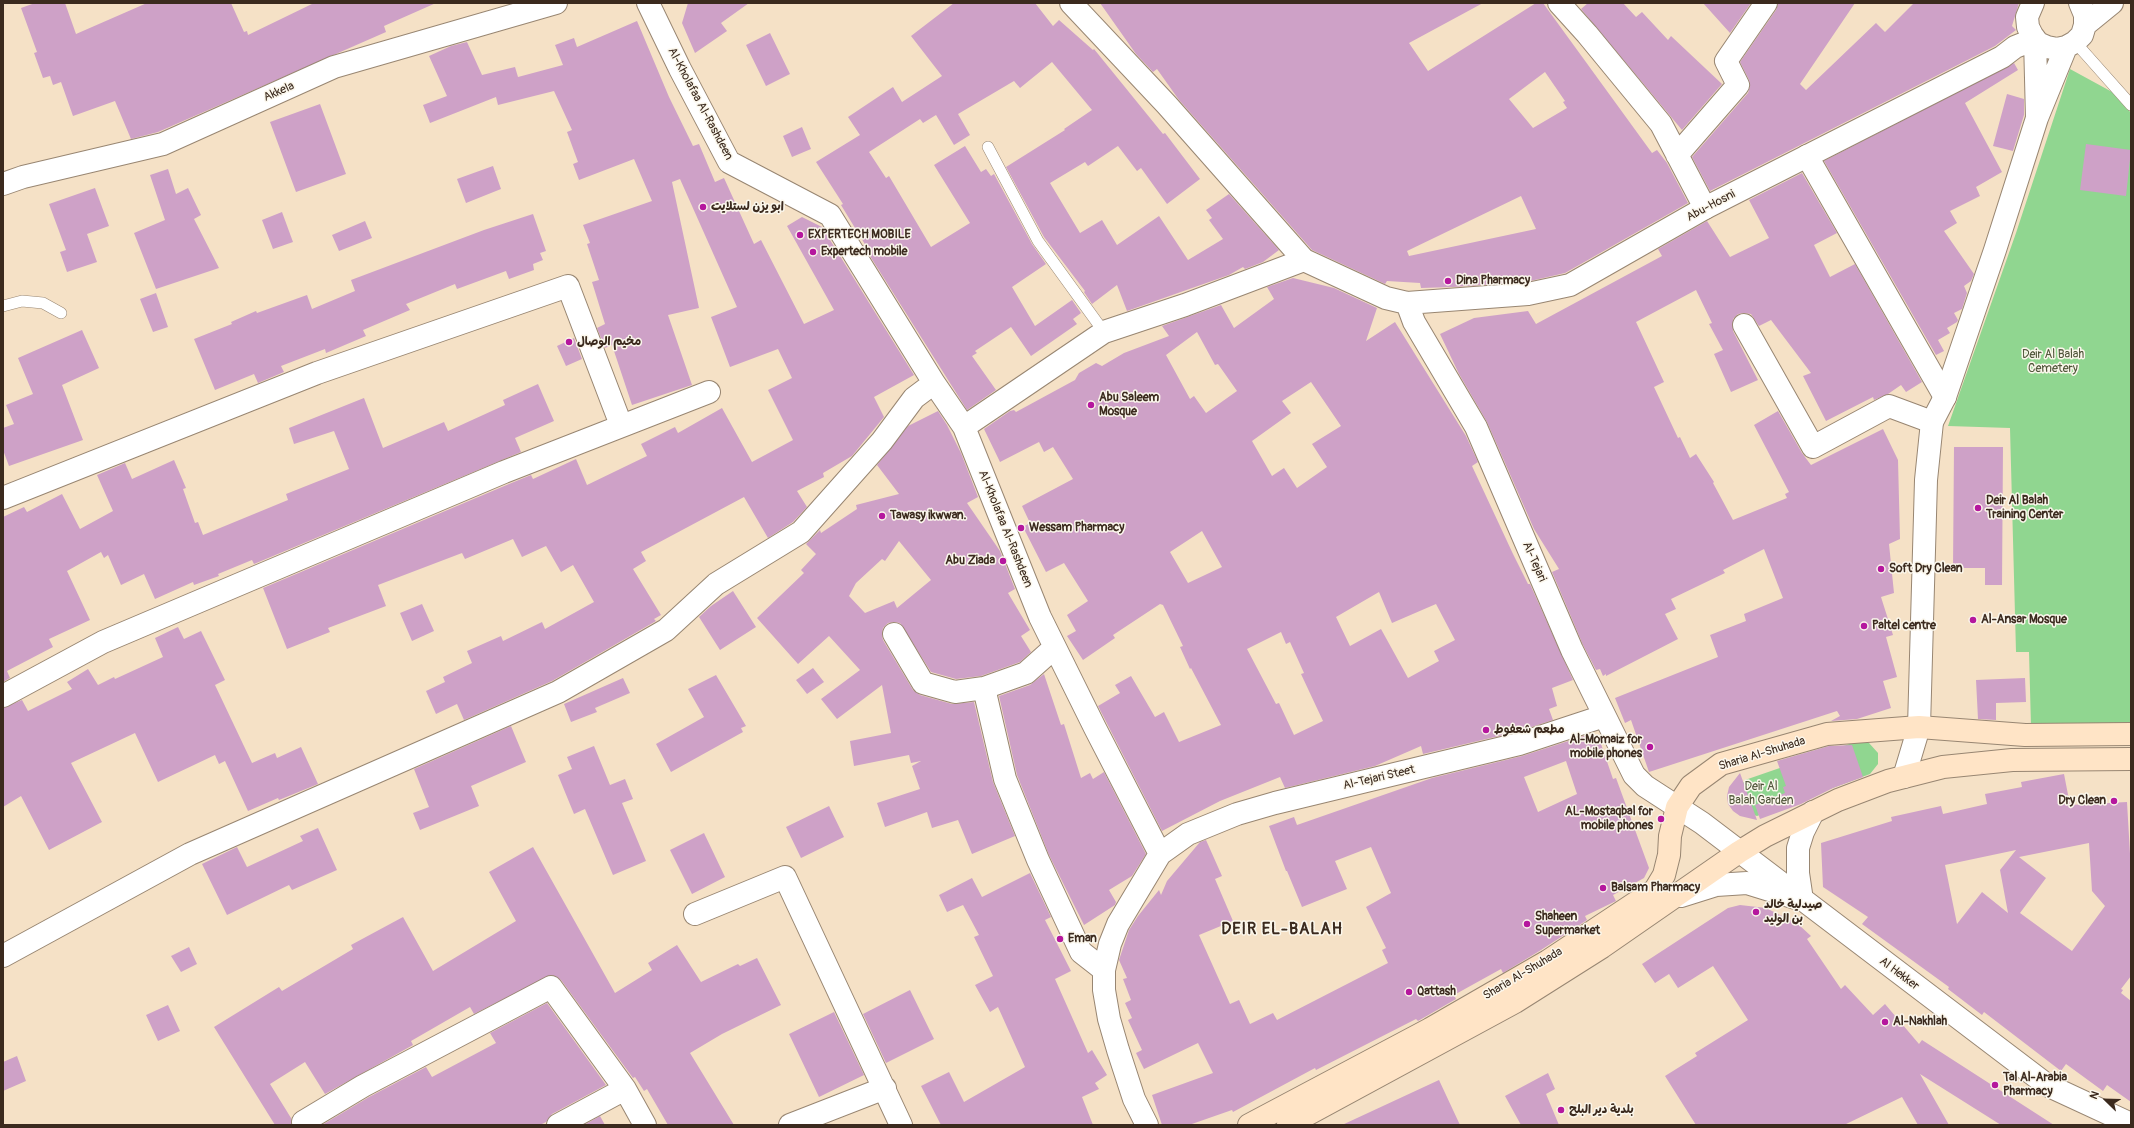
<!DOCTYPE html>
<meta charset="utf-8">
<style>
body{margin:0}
#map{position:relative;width:2134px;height:1128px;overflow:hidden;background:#f5e1c6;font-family:Pangolin,sans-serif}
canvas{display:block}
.frame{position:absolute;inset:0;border:4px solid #3b2a1e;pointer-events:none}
.north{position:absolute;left:2086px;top:1080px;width:40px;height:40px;-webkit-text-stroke:3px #fbf7ec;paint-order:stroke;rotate:293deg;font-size:11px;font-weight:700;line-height:16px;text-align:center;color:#3b2a1e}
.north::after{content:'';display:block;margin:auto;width:14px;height:18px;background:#3b2a1e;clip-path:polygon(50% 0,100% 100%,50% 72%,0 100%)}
</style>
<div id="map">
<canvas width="2134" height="1128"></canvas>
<div class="frame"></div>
<div class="north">N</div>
</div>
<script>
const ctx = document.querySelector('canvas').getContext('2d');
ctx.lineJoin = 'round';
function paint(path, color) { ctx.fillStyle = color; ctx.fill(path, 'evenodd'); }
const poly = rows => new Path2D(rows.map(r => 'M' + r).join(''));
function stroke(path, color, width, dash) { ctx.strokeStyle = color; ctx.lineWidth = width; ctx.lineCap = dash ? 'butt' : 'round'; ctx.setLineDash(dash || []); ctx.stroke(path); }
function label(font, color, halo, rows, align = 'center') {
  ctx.font = font + ' Pangolin,"Playpen Sans Arabic",sans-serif'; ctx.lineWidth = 3; ctx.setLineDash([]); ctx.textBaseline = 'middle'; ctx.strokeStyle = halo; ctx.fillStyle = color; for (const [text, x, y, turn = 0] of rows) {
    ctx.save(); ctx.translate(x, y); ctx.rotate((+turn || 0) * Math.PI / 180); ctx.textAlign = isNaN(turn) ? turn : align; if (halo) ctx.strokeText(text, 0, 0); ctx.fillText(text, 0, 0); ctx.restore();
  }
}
paint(poly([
 [2070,69,2114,93,2131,113,2131,725,2031,726,2029,652,2016,652,2010,428,1948,426,2016,233],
 [1858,741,1869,743,1878,753,1878,764,1870,774,1757,816,1744,812,1739,790,1745,780]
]), '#90d690');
paint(poly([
 [35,3,65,3,76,34,147,3,231,3,244,32,247,31,248,35,314,3,436,3,384,26,386,32,158,132,131,139,115,101,73,116,61,82,53,85,50,76,43,78,34,53,37,52,21,8],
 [688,3,749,3,721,23,727,31,695,53,682,23],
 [954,3,1035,3,1053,26,1059,20,1093,50,1094,49,1163,134,1165,133,1200,179,1167,204,1141,168,1137,171,1118,146,1088,166,1085,162,1050,183,1080,233,1102,220,1117,245,1159,216,1188,260,1223,239,1209,220,1212,218,1206,210,1229,194,1279,250,1263,262,1245,269,1243,267,1229,275,1127,311,1117,285,1092,304,1084,292,1085,291,1044,237,1006,167,1065,130,1064,129,1092,110,1052,62,1020,88,1014,81,958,114,970,135,954,145,936,115,923,123,920,119,869,152,886,178,889,176,931,247,970,223,934,165,965,146,981,172,986,169,991,176,994,174,1032,244,1046,264,1012,287,1035,326,1072,300,1081,313,1073,319,1077,324,1031,356,1011,327,975,351,977,353,972,356,996,390,967,410,863,245,866,246,841,205,843,204,816,162,860,135,848,117,893,87,902,102,942,76,911,36],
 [1100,3,1483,3,1409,43,1428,71,1536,3,1543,3,1652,153,1657,150,1667,163,1688,203,1565,273,1526,282,1453,287,1421,288,1420,283,1387,281,1385,284,1312,250,1179,100,1157,69,1153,72,1136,54],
 [1545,72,1565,101,1563,102,1567,108,1533,128,1509,99],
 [1521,196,1536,229,1409,256,1407,251],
 [1588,3,1623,3,1636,17,1642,12,1668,40,1671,36,1722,84,1682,130,1581,9],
 [1703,3,1751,3,1730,33],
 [1778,3,1855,3,1800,84,1806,90,1876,23,1885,32,1914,3,2019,3,2012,26,2016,30,1995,46,1710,191,1692,157,1748,93,1750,86,1749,80,1740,62,1776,10],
 [637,21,669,97,693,146,699,144,715,182,724,178,754,244,761,240,804,324,834,310,787,226,802,217,822,227,914,375,874,397,884,417,852,456,823,473,824,477,797,491,807,507,793,522,768,538,744,497,641,552,646,561,633,569,661,615,654,619,656,621,552,681,464,720,457,704,436,714,426,691,445,682,443,677,472,663,467,651,501,636,503,641,542,622,545,629,594,602,573,565,561,572,546,546,522,557,513,539,465,559,462,553,378,585,386,606,328,628,330,632,287,649,263,588,509,484,531,475,533,479,576,459,587,485,647,456,641,444,675,427,678,433,722,408,752,462,793,440,768,390,792,378,778,349,730,367,711,317,737,307,680,179,672,182,699,308,668,315,692,385,632,405,612,345,605,348,597,328,605,324,592,282,599,280,587,244,590,243,583,225,652,201,634,159,579,180,573,164,578,162,567,132,572,130,554,91,498,105,496,97,430,123,423,105,447,96,429,56,451,46,467,42,482,75,515,67,518,77,563,65,555,45,574,38,577,47],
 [770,33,790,74,766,86,746,45],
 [2014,63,2018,70,1965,103,2002,172,1976,187,1980,196,1950,211,1957,223,1944,231,1974,274,1971,281,1964,286,1967,293,1962,309,1954,313,1958,320,1957,322,1947,328,1950,333,1938,340,1944,351,1936,355,1824,161],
 [2007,94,2024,99,2024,115,2013,151,1993,146],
 [320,104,346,174,296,192,270,122],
 [802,127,811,149,792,157,783,136],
 [2086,144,2131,150,2126,196,2080,190],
 [493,166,501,189,466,203,457,179],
 [168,169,176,194,188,188,201,215,194,219,219,268,156,289,134,233,165,220,150,175],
 [1802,173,1837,233,1814,245,1830,277,1855,264,1922,382,1906,392,1901,385,1888,394,1874,400,1873,397,1826,421,1803,376,1811,373,1771,320,1759,326,1751,314,1744,313,1738,314,1733,319,1733,331,1758,380,1731,392,1714,354,1723,350,1709,324,1712,323,1696,290,1636,322,1664,382,1654,387,1678,438,1680,437,1690,458,1696,454,1714,482,1713,483,1733,520,1787,498,1785,494,1789,492,1754,425,1778,411,1802,453,1811,465,1883,429,1898,460,1900,539,1889,544,1894,593,1881,597,1893,635,1886,637,1897,677,1883,681,1891,708,1857,719,1831,721,1840,716,1837,711,1649,772,1631,720,1625,723,1615,698,1718,657,1710,635,1746,621,1744,614,1783,598,1764,549,1723,570,1725,573,1671,599,1676,609,1665,614,1678,639,1606,676,1606,674,1603,676,1600,669,1596,670,1583,645,1552,572,1559,569,1534,529,1487,422,1459,374,1440,334,1474,318,1528,311,1536,324,1662,256,1658,249,1707,221,1730,257,1769,238,1749,200],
 [95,188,109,226,87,234,97,262,67,272,60,252,66,250,49,204],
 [282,212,293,242,273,249,262,220],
 [533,214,546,251,540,253,543,260,533,264,534,270,509,279,506,271,457,289,455,284,406,304,410,310,363,330,366,336,326,353,325,349,281,366,284,372,258,383,254,374,215,390,194,339,232,324,231,322,256,311,257,313,307,295,312,309,355,291,351,280,484,230],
 [365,221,372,238,339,251,332,235],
 [1293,278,1334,288,1377,308,1366,341,1395,322,1466,436,1478,462,1472,466,1513,554,1528,584,1530,584,1573,680,1552,688,1557,706,1549,709,1553,720,1516,732,1423,754,1421,746,1375,766,1285,788,1280,777,1220,801,1162,831,1098,706,1120,693,1115,685,1131,676,1155,717,1164,712,1179,742,1221,725,1191,668,1190,669,1180,647,1183,646,1163,605,1160,604,1113,635,1115,638,1083,660,1067,636,1076,631,1067,615,1088,601,1064,563,1046,572,1023,527,1030,523,1022,506,1073,479,1053,447,1044,452,1039,442,1000,462,984,429,1010,411,1014,410,1016,412,1075,380,1079,373,1096,363,1102,366,1124,353,1169,336,1162,326,1221,305,1234,328,1274,299,1267,287],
 [1197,332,1215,365,1218,364,1237,391,1206,413,1194,396,1190,399,1166,355],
 [1311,382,1341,426,1312,444,1327,467,1297,488,1284,468,1272,476,1252,441,1291,413,1282,401],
 [1202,531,1222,567,1188,583,1170,552],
 [1379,592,1392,623,1436,604,1455,640,1434,651,1439,661,1408,678,1381,629,1350,646,1336,617],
 [1281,632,1286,644,1290,642,1304,673,1301,674,1323,721,1294,735,1279,703,1276,704,1247,649],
 [156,293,168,327,153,332,140,299],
 [82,330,99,368,62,385,83,440,9,466,3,450,3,428,14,424,6,405,33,394,18,358],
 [574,338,582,359,566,366,557,346],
 [538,384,554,421,515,438,521,452,254,564,252,560,218,574,219,576,194,585,193,582,155,599,144,574,121,585,108,555,104,558,101,552,67,571,90,620,49,639,53,647,7,671,10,678,3,682,3,517,24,507,27,512,62,494,80,529,113,511,97,475,125,463,132,479,174,460,186,488,183,489,195,523,198,522,203,535,288,500,286,494,349,469,334,431,294,444,289,428,364,398,383,448,444,422,448,431,505,405,503,400],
 [938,411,947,425,961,453,978,497,967,503,1000,551,1015,589,1008,593,1030,630,1021,636,1031,652,1020,662,981,676,956,679,931,672,900,623,894,622,888,623,883,628,882,635,883,640,913,690,920,695,952,704,974,702,993,782,1015,836,972,854,958,820,932,828,927,812,885,827,877,803,920,789,912,766,921,761,911,763,909,755,854,766,850,741,891,733,882,685,837,719,821,699,860,670,829,636,798,664,757,618,804,573,801,570,816,554,806,544,820,530,821,533,857,509,856,505,899,494,877,465,908,426],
 [899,541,931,580,897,608,894,601,865,613,849,596,856,583,882,559,885,561],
 [1954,447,2003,447,2002,585,1985,585,1985,568,1953,568],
 [733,591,756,627,720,650,699,617,711,606],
 [422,604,434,631,412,641,400,613],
 [178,627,184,639,201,631,225,680,215,685,252,763,275,753,277,758,301,747,318,784,279,800,278,798,248,811,225,761,219,764,215,755,158,782,135,733,71,763,102,822,49,850,21,796,3,807,3,708,22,700,28,711,72,689,67,682,88,669,98,685,114,677,115,679,163,657,155,638],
 [813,668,824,682,807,694,796,680],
 [1044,674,1061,725,1064,724,1081,778,1090,773,1093,779,1104,772,1146,854,1132,876,1109,890,1116,902,1115,905,1084,925,1049,855,1017,775,999,696,1030,685],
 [716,675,746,726,741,728,743,732,671,772,656,744,704,717,688,689],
 [623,678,630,693,595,708,597,712,571,722,564,704],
 [2025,678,2026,702,1996,703,1996,720,1978,719,1976,680],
 [511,726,526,762,471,786,479,806,420,830,413,813,429,807,414,769],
 [1587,735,1600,741,1613,779,1616,778,1649,868,1644,878,1613,895,1616,901,1585,916,1587,920,1541,950,1503,973,1501,969,1454,995,1456,999,1418,1021,1416,1019,1316,1070,1315,1068,1233,1112,1232,1110,1189,1125,1162,1125,1152,1095,1213,1073,1198,1043,1144,1069,1136,1053,1142,1050,1128,1020,1132,1018,1125,1003,1131,1000,1123,979,1127,978,1119,960,1129,930,1138,916,1159,890,1161,895,1167,881,1200,842,1206,840,1222,876,1215,879,1233,921,1199,935,1230,1004,1239,1000,1250,1024,1273,1013,1277,1020,1388,963,1382,950,1386,948,1366,907,1391,893,1371,847,1335,861,1347,889,1302,907,1287,871,1286,871,1269,826,1294,817,1297,825,1432,778,1522,756],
 [1566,761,1577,794,1538,812,1524,777],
 [1852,745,1863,777,1833,788,1801,804,1760,819,1755,805,1785,793,1783,787,1786,786,1777,761,1829,746],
 [594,746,610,785,625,779,633,799,622,803,646,861,613,875,585,809,574,814,558,775,572,769,567,757],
 [1740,773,1757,820,1740,816,1733,811,1728,804,1727,796,1729,787],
 [2064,774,2070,805,2127,802,2131,871,2131,976,2121,989,2123,990,2121,993,2131,1001,2131,1102,2107,1085,2103,1091,2066,1064,2061,1071,1984,1012,1982,1015,1948,989,1949,987,1862,924,1868,917,1823,887,1821,843,1892,821,1891,817,1941,806,1943,814,1987,804,1985,794,2022,787,2021,782],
 [2089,843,2092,891,2105,906,2072,951,2020,913,2046,878,2019,857],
 [2016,850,2000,870,2008,913,1982,892,1957,924,1945,865],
 [829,806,844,837,801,858,786,827],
 [318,828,337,870,292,890,289,885,227,915,202,864,237,847,247,867,303,841,300,836],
 [704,833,725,877,692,894,670,850],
 [533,847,615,993,652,970,648,963,677,945,701,982,738,964,740,966,757,958,781,1005,722,1034,690,1053,734,1125,668,1125,647,1089,644,1091,635,1077,633,1078,561,980,551,975,474,1014,470,1007,411,1041,413,1045,325,1094,305,1062,270,1084,291,1118,291,1125,275,1125,214,1027,279,987,282,991,353,949,351,945,403,917,433,971,516,921,489,872],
 [1030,873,1051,917,1045,920,1071,971,1055,979,1088,1053,1092,1050,1107,1075,1095,1083,1099,1089,1082,1097,1093,1125,941,1125,921,1086,949,1072,964,1102,1025,1067,998,1007,990,1012,975,985,993,976,974,937,979,935,963,905,947,912,939,895,972,878,982,897],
 [1740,905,1766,908,1798,924,1811,936,1807,939,1841,989,1845,985,1873,1015,1885,1004,1919,1044,1922,1040,2054,1125,2001,1125,1920,1074,1949,1125,1918,1125,1902,1097,1844,1125,1696,1125,1665,1076,1697,1056,1695,1053,1748,1020,1713,966,1678,988,1669,974,1655,983,1642,964,1728,908],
 [189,947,197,964,181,972,171,956],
 [910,990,934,1039,886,1063,863,1014],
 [547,1003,606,1085,552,1114,546,1122,540,1125,322,1125,369,1097,426,1067,432,1077,496,1043,490,1033],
 [168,1005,180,1031,158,1041,146,1015],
 [834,1012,864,1075,819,1097,789,1034],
 [17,1056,26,1081,3,1091,3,1062],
 [1548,1073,1555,1089,1546,1094,1559,1125,1521,1125,1505,1096],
 [1439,1080,1460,1125,1342,1125],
 [600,1116,605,1125,584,1125]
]), '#cea1c7');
const service = poly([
 [2075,42,2131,105],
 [988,147,1038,241,1104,332],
 [3,306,22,301,43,303,61,313]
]);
const minor = poly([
 [648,3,680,69,729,162,830,215,934,383,964,427,1040,617,1095,728,1160,854,1118,924,1110,944,1104,970,1104,990,1109,1019,1118,1050,1134,1099,1147,1125],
 [1559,3,1587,34,1661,124,1705,208],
 [1677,155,1738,85,1726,61,1766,3],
 [1807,156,1945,397],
 [1744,325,1813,447,1889,406,1932,422],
 [964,427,1104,332,1185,305,1304,260],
 [3,498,317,373,568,286,621,425],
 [894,634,923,683,955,692,984,688,1026,673,1054,648],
 [984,688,1005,779,1038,860,1081,952,1104,970],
 [3,696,103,642,504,472,709,392],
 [1160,854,1188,834,1237,814,1275,803,1519,744,1604,716],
 [695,914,785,877,901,1125],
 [3,956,190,854,558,692,666,630,716,584,801,532,882,441,914,398,934,383],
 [304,1125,303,1122,363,1086,551,987,625,1089,645,1125],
 [558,1125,625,1089],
 [790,1125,885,1088]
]);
const tertiary = poly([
 [1071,3,1167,105,1304,260,1386,298,1407,303,1528,294,1570,285,1705,208,2002,57,2015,47,2035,39,2037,118],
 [2033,3,2027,17,2028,27,2032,35,2038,43,2047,47,2057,49,2066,47,2075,42,2082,35,2085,25,2085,15,2080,3],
 [2085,25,2112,3],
 [3,184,23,177,163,144,334,67,556,3],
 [1407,303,1414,322,1476,427,1572,650,1634,775,1645,786,1702,823,2047,1085,2131,1124],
 [1904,777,1919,727,1926,480,1932,422,1945,397,1995,250,2037,118,2066,47],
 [1681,896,1716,885,1747,883,1802,900,1798,873,1798,848,1803,832,1813,812]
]);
const secondary = poly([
 [1249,1125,1430,1029,1548,961,1655,890,1664,875,1669,855,1670,836,1677,807,1691,786,1721,764,1827,734,1919,727,2025,735,2131,734],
 [1288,1125,1515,1002,1602,947,1739,852,1765,836,1838,800,1888,781,1943,767,2012,760,2131,759]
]);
stroke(service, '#988672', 12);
stroke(minor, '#988672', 24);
stroke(tertiary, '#988672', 24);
stroke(secondary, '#988672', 24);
stroke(service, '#fff', 11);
stroke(minor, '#fff', 22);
stroke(tertiary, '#fff', 22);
stroke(secondary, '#ffe4c6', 22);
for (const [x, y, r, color] of [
 [703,207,4,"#b5179e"],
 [800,235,4,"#b5179e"],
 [813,252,4,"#b5179e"],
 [1448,281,4,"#b5179e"],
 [569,342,4,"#b5179e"],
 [1091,405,4,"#b5179e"],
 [1978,508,4,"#b5179e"],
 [882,516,4,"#b5179e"],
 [1021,528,4,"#b5179e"],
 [1003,561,4,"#b5179e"],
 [1881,569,4,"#b5179e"],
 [1973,620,4,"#b5179e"],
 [1864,626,4,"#b5179e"],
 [1486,730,4,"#b5179e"],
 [1650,747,4,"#b5179e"],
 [2114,801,4,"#b5179e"],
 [1661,819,4,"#b5179e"],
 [1603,888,4,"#b5179e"],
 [1756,912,4,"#b5179e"],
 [1527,924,4,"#b5179e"],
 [1060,939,4,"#b5179e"],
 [1409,992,4,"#b5179e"],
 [1885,1022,4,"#b5179e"],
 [1995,1085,4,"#b5179e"],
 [1561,1110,4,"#b5179e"]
]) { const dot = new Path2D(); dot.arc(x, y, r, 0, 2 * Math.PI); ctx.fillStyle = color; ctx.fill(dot); stroke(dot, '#fbf7ec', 1.5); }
label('12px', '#3b2a1e', '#fbf7ec', [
 ["Akkela",279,92,-24],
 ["Al-Kholafaa Al-Rashdeen",700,104,62],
 ["Abu-Hosni",1711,206,-28],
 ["Al-Kholafaa Al-Rashdeen",1005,529,68],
 ["Al-Tejari",1534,562,66],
 ["Sharia Al-Shuhada",1762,754,-17],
 ["Al-Tejari Steet",1379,778,-13],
 ["Sharia Al-Shuhada",1523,974,-31],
 ["Al Hekker",1899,974,37]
]);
label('bold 12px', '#3b2a1e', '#fbf7ec', [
 ["ابو يزن لستلايت",711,207],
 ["EXPERTECH MOBILE",808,235],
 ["Expertech mobile",821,252],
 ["Dina Pharmacy",1456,281],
 ["مخيم الوصال",577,342],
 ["Abu Saleem",1099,398],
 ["Mosque",1099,412],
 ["Deir Al Balah",1986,501],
 ["Training Center",1986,515],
 ["Tawasy ikwwan.",890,516],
 ["Wessam Pharmacy",1029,528],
 ["Abu Ziada",995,561,"right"],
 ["Soft Dry Clean",1889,569],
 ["Al-Ansar Mosque",1981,620],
 ["Paltel centre",1872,626],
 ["مطعم شعفوط",1494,730],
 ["Al-Momaiz for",1642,740,"right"],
 ["mobile phones",1642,754,"right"],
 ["Dry Clean",2106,801,"right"],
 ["AL-Mostaqbal for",1653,812,"right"],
 ["mobile phones",1653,826,"right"],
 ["Balsam Pharmacy",1611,888],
 ["صيدلية خالد",1764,905],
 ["بن الوليد",1764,919],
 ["Shaheen",1535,917],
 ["Supermarket",1535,931],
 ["Eman",1068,939],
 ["Qattash",1417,992],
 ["Al-Nakhlah",1893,1022],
 ["Tal Al-Arabia",2003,1078],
 ["Pharmacy",2003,1092],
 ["بلدية دير البلح",1569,1110]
], 'left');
label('12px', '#50553a', '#fbf7ec', [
 ["Deir Al Balah",2053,355],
 ["Cemetery",2053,369],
 ["Deir Al",1761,787],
 ["Balah Garden",1761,801]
]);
ctx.letterSpacing = '1px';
label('bold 16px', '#3b2a1e', '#fbf7ec', [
 ["DEIR EL-BALAH",1282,930]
]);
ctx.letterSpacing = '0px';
</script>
